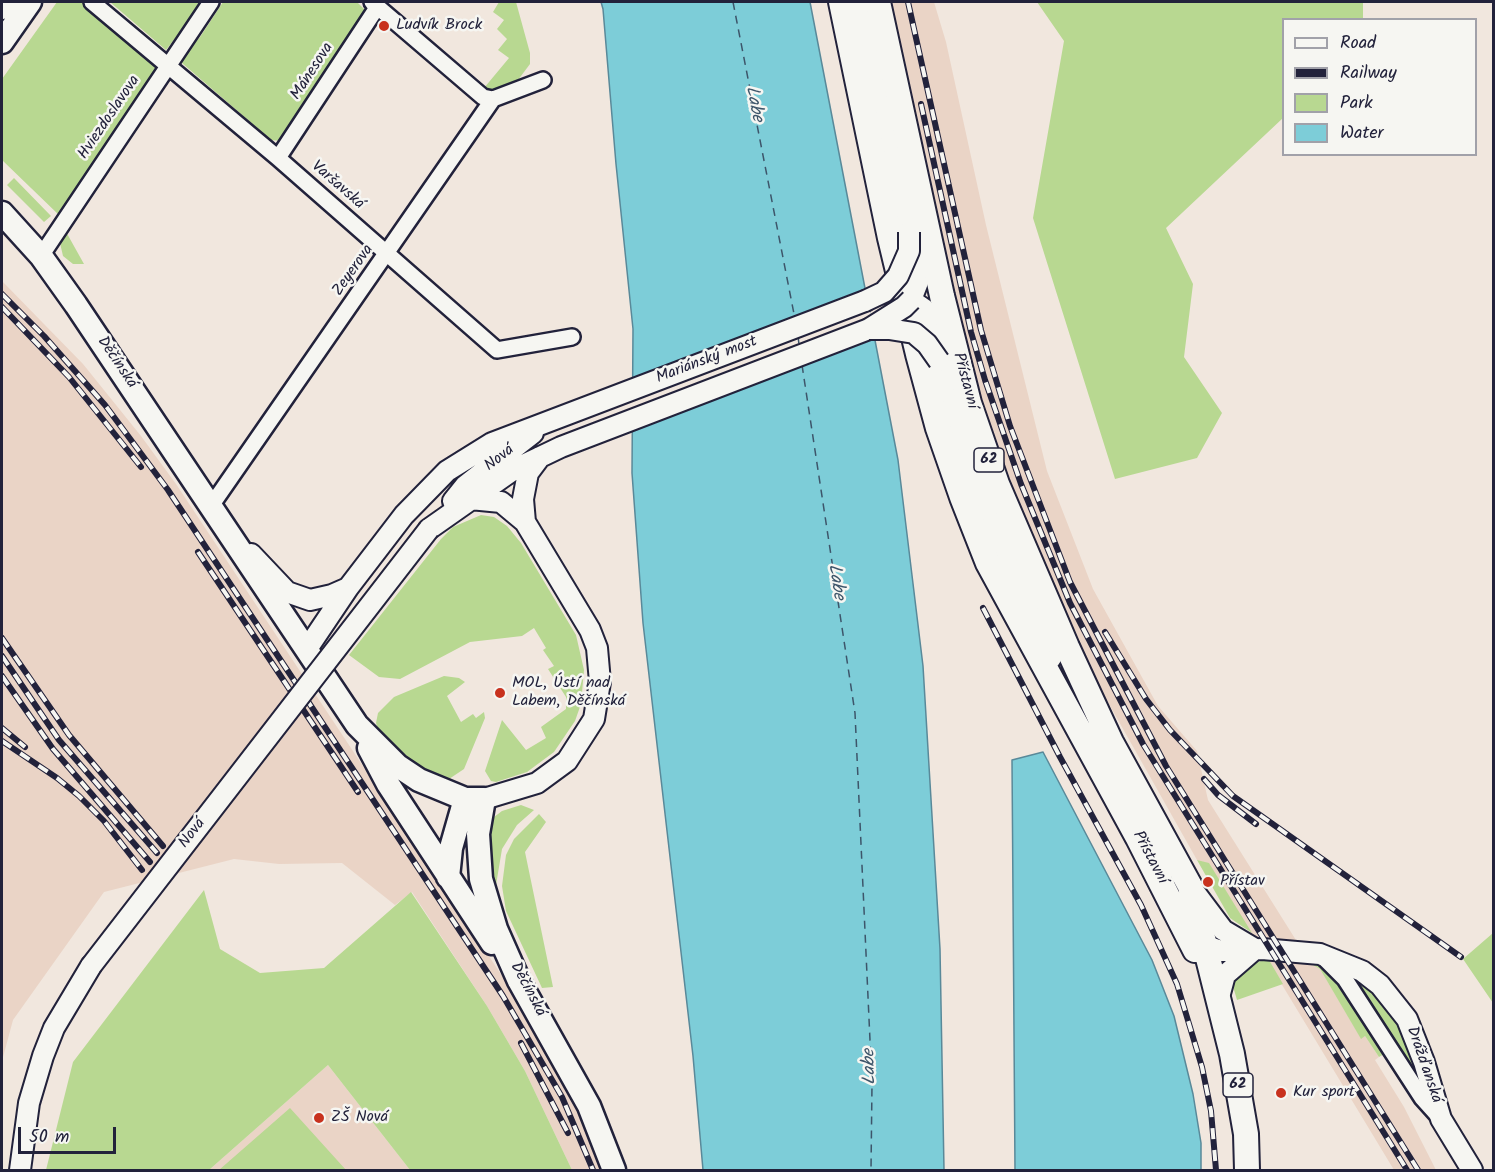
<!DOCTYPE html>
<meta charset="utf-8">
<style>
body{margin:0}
#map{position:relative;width:1495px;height:1172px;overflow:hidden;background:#f1e7de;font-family:Kalam,sans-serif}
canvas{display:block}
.frame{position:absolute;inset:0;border:3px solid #22223b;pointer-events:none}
.legend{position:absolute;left:1282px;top:18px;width:195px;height:138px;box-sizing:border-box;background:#f6f6f2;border:2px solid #a1a1a9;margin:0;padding:8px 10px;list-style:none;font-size:18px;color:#22223b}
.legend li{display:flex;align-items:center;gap:12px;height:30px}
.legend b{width:30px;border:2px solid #a1a1a9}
.scale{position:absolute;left:18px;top:1127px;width:98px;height:27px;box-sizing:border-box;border:3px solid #22223b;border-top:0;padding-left:8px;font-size:18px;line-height:21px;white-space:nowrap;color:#22223b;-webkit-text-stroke:4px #f6f6f2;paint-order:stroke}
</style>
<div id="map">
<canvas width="1495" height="1172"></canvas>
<div class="frame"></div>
<ul class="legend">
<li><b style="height:8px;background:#f6f6f2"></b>Road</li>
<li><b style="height:8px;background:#22223b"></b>Railway</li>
<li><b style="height:16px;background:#b8d891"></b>Park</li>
<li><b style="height:16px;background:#7dcdd8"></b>Water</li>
</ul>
<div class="scale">50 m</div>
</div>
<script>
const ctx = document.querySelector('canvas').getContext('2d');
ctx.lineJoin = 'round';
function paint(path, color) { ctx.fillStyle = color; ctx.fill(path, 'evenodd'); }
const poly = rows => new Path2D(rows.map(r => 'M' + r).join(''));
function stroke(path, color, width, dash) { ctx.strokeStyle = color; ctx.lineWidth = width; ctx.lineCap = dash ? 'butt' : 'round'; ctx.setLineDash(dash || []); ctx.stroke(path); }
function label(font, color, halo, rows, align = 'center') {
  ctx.font = font + ' Kalam,sans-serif'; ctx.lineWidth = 5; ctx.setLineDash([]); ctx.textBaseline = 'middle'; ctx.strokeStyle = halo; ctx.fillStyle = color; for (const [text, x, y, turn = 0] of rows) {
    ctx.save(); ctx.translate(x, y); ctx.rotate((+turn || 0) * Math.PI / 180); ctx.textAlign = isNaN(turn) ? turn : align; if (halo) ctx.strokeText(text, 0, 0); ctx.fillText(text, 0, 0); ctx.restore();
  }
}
paint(poly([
 [888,2,934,2,946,42,986,225,1047,471,1093,589,1158,706,1197,751,1208,800,1311,964,1320,969,1361,1038,1365,1036,1379,1057,1375,1060,1404,1107,1436,1170,1394,1170,1209,864,1197,860,1105,697,1077,643,1029,535,990,433,961,335],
 [2,281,83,364,141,436,176,484,512,991,570,1093,604,1170,572,1170,525,1071,487,1006,412,892,395,905,342,863,279,864,234,859,104,892,13,1020,2,1061],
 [328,1065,410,1170,209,1170]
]), '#ead4c6');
paint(poly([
 [57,2,83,2,159,69,60,216,2,160,2,79],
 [110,2,203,2,166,50],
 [223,2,357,2,365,10,366,14,282,141,271,140,182,63,185,52,200,37],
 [499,2,516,2,530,53,530,64,515,84,508,89,485,93,484,88,509,58,498,50,507,39,497,29,504,20,493,12],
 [1037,2,1363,2,1363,19,1284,20,1283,118,1166,228,1193,284,1184,357,1222,413,1197,458,1115,479,1033,218,1064,41],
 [14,178,51,216,44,222,7,185],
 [65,230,84,264,73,264,63,256,60,243],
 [481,515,494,517,507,526,521,543,576,635,584,670,581,704,575,721,554,752,527,772,496,782,491,781,485,771,502,720,526,750,546,738,541,727,566,709,566,697,548,669,554,666,543,650,546,648,534,628,522,636,470,642,400,679,379,677,349,655,441,539,453,527],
 [444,676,459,678,465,682,447,696,461,722,473,714,476,718,484,712,485,718,464,769,449,779,424,770,399,753,379,732,376,723,378,713,394,697],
 [521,805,534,810,517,825,502,849,496,885,498,905,508,933,535,986,505,934,490,897,485,855,490,820,502,811],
 [539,814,546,822,525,852,553,987,542,988,506,911,502,886,506,855,514,839],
 [1197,860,1209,863,1252,933,1230,918],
 [204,890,220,949,260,973,324,968,411,892,487,1006,525,1071,572,1170,410,1170,328,1065,209,1170,46,1170,73,1062],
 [1493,933,1493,1003,1463,959],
 [1269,960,1283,984,1237,1000,1232,983,1238,974,1255,962],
 [1311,964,1317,965,1330,974,1384,1054,1379,1057,1365,1036,1361,1039,1320,969],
 [1350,975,1371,987,1401,1024,1425,1093],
 [290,1108,346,1170,219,1170]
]), '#b8d891');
const water = poly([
 [601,2,810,2,898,460,923,666,940,949,944,1170,703,1170,693,1056,643,623,632,473,633,329,616,164,603,9,601,2],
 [1043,752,1152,960,1174,1016,1193,1094,1201,1143,1201,1170,1015,1170,1012,760,1043,752]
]);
paint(water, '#7dcdd8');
stroke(water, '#598999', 1.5);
paint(poly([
 [869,291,873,310,870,311,878,338,629,431,629,380]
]), '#f1e7de');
stroke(poly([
 [733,2,795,319],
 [798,335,799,345],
 [802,365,855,713,872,1084,871,1170]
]), '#3d556a', 1.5, [8, 6]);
const minor = poly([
 [92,2,278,158,497,350,572,337],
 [372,2,483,97,493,99],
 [278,158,378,6],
 [41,256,211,2],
 [211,506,493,99,543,80],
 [1324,958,1345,979,1422,1098,1440,1118]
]);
const tertiary = poly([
 [860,2,909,232,918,259,918,282,911,300,924,309,932,322,939,361,957,426,981,492,1051,658],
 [470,499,501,502,525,522,590,630,597,648,600,682,594,719,567,761,537,783,484,799],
 [453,501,465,486,533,433],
 [525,522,523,499,528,473,540,457],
 [429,529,513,470,561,447,869,329],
 [251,554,287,592,310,600,332,595,348,588],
 [307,649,348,588,404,515,447,471,492,443,865,301],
 [1193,890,1223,930,1255,949],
 [1197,938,1206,946,1221,951,1262,949,1320,954,1362,971,1380,985,1407,1019,1424,1062,1441,1119,1472,1170],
 [1218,1001,1225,975,1255,949],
 [20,1170,29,1103,43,1056,54,1028,91,966]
]);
const secondary = poly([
 [2,8,6,2],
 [2,42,30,2],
 [2,213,41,256,76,305,357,725,398,766,419,780,465,799,484,799,478,834,481,879,496,929,519,981,589,1106,614,1170],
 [369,748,388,784,492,943],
 [448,877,451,848,465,799]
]);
const primary = poly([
 [841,2,890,238,918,354,938,428,962,497,988,563,1138,838,1195,950],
 [878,2,942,296,969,403,997,484,1067,647,1111,742,1190,886,1232,1054,1246,1134,1247,1170]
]);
stroke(minor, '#22223b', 20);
stroke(tertiary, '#22223b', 24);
stroke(secondary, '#22223b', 27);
stroke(primary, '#22223b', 28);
stroke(minor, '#f6f6f2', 15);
stroke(tertiary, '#f6f6f2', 20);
stroke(secondary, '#f6f6f2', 22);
stroke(primary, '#f6f6f2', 24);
const rail = poly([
 [908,2,981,330,1010,426,1070,582,1166,766,1418,1170],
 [921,104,971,332,985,380,1021,484,1070,603,1143,744,1407,1170],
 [2,294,44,336,105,405,168,490,503,996,562,1097,593,1170],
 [2,307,69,377,141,467],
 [198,552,358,792],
 [983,608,1060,757,1141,905,1177,984,1202,1067,1211,1111,1216,1170],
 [1105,632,1146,699,1170,730,1233,796,1461,957],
 [2,638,69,735,163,846],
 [2,656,59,740,157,853],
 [2,676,53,749,150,862],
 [2,728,25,747],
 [2,741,57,778,79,796,104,821,142,870],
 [1204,779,1218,795,1256,824],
 [521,1043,568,1133]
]);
stroke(rail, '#22223b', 6);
stroke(rail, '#f6f6f2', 4, [11]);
const tertiaryBridge = poly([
 [865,301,884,292,898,276,909,251,909,232],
 [869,329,889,329,914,333,927,344,939,361],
 [869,329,904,307,911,300],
 [91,966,429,529]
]);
stroke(tertiaryBridge, '#22223b', 24, []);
stroke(tertiaryBridge, '#f6f6f2', 20);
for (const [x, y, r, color] of [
 [384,26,6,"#c8321e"],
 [500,693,6,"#c8321e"],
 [1208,882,6,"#c8321e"],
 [1281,1093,6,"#c8321e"],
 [319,1118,6,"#c8321e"]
]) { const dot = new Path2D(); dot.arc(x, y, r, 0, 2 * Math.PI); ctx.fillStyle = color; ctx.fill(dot); stroke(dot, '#f6f6f2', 2); }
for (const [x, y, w] of [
 [989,460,30],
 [1238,1085,30]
]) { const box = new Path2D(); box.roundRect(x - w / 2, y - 12, w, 24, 4.5); ctx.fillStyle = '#f6f6f2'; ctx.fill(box); stroke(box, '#22223b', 1.5); }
label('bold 15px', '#22223b', null, [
 ["62",989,460],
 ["62",1238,1085]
]);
label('16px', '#22223b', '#f6f6f2', [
 ["Ludvík Brock",396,26],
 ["MOL, Ústí nad",512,684],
 ["Labem, Děčínská",512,702],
 ["Přístav",1220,882],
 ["Kur sport",1293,1093],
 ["ZŠ Nová",331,1118]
], 'left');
label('16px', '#22223b', '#f6f6f2', [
 ["Mánesova",313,72,-57],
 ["Hviezdoslavova",110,118,-56],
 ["Varšavská",337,186,41],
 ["Zeyerova",354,271,-55],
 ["Mariánský most",707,361,-21],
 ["Děčínská",116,363,56],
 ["Přístavní",964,381,75],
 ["Nová",500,459,-38],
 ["Nová",193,834,-52],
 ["Přístavní",1149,858,62],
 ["Děčínská",527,990,62],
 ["Drážďanská",1423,1065,71]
]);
label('italic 18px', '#3d556a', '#f6f6f2', [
 ["Labe",753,104,79],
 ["Labe",835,582,81],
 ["Labe",871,1067,-92]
]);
</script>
